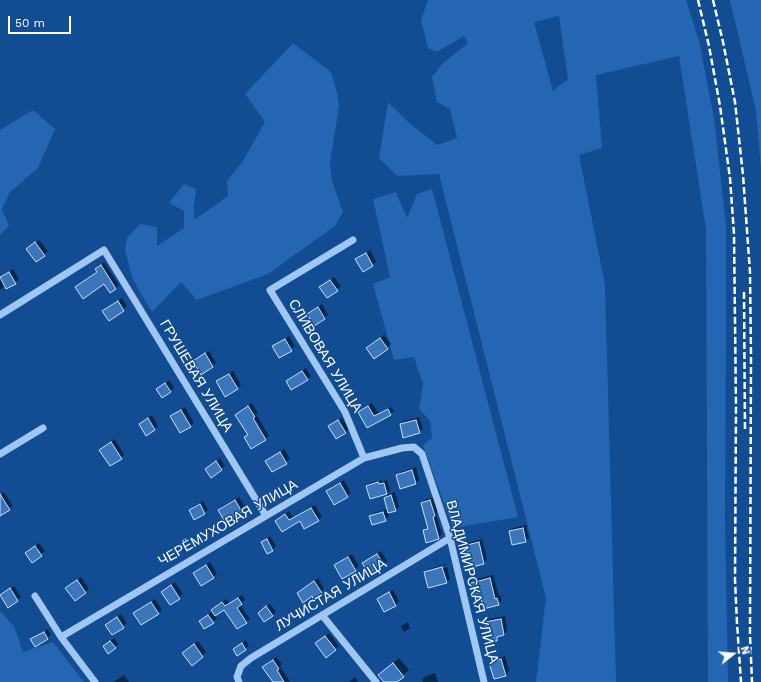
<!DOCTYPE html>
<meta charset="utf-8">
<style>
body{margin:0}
#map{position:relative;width:761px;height:682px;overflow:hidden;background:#124c93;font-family:"Work Sans",sans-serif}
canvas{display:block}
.north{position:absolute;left:713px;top:634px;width:40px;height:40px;-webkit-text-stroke:3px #124c93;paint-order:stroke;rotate:73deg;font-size:11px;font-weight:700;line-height:16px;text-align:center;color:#fff}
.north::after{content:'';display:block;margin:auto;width:14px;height:18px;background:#fff;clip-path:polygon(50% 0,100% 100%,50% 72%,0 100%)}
.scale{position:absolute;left:8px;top:16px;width:63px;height:18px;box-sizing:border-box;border:2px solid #fff;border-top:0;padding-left:5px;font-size:12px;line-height:14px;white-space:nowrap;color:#fff;-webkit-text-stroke:3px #124c93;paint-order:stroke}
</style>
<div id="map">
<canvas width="761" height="682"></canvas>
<div class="north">N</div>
<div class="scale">50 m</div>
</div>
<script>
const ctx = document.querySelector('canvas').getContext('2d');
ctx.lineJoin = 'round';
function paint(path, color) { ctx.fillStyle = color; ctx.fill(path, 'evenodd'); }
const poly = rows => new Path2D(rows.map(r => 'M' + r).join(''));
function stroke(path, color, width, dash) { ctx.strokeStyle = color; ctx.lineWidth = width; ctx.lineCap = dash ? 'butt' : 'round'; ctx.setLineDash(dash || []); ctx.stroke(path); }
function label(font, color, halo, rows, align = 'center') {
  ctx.font = font + ' "Work Sans",sans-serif'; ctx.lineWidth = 3; ctx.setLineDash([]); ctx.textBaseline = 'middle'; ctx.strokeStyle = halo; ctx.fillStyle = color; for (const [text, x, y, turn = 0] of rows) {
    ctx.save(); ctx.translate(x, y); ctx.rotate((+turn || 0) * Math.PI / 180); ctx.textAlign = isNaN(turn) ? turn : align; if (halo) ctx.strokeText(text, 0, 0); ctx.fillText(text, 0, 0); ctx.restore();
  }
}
paint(poly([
 [428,0,686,0,699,41,714,118,726,225,726,324,725,521,728,682,708,682,706,229,679,56,596,75,602,148,579,155,605,285,616,682,536,682,546,598,439,174,397,176,379,158,388,102,408,122,437,145,457,138,450,109,437,102,432,77,442,64,468,43,464,36,437,52,428,48,421,20],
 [559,16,568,79,553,91,534,22],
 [730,0,761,0,761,169,756,111],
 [293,43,331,72,337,92,339,107,330,162,332,181,343,212,335,226,268,274,197,300,181,282,152,312,140,292,132,277,125,250,127,238,140,224,157,227,157,246,184,228,184,211,169,203,184,184,196,189,194,205,194,220,228,196,227,181,243,161,265,122,245,94],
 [33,110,55,129,38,168,10,192,2,209,9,226,0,235,0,130],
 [432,189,518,517,453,528,423,445,432,438,430,421,419,409,423,384,414,357,394,360,373,284,390,277,373,199,396,192,407,218,417,194],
 [0,611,14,626,23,652,53,642,84,682,0,682]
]), '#2466b2');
paint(poly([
 [39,240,48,251,37,261,31,246],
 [370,250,376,262,372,265,357,259],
 [104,262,119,285,116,288,110,292,105,283,76,287,97,271,96,269],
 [13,269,19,279,15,283,5,286,0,290,0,276],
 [334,277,341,286,327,296,321,287],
 [122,298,127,306,109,319,104,311],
 [322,304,328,315,314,324,308,314],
 [384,335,391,344,387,348,371,345],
 [289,336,295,346,280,357,274,346],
 [209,351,216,363,201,373,194,361],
 [306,368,311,376,307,380,287,381],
 [233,371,241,385,238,388,217,381],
 [169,380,174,388,163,396,158,389],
 [252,403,258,413,256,414,269,436,265,439,245,438,249,434,236,415],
 [372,403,378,413,391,407,394,411,390,415,367,427,359,412],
 [185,407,194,423,190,426,172,416],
 [152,415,158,426,147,434,140,424],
 [419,417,423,429,419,432,401,424,404,421],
 [342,418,349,429,345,433,329,427],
 [115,439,124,455,121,458,101,450],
 [284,449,290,459,272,471,266,461],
 [220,458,225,466,221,469,206,469],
 [416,467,419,480,416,484,397,475,401,472],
 [344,480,351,493,347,496,328,491,331,487],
 [381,480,382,482,387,480,390,490,387,493,370,498,367,486,370,483],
 [4,492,13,506,0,515,0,495],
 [395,492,399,507,395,510,388,512,389,516,385,520,371,517,374,513,388,509,385,498,388,494],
 [239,497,245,507,241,511,219,510,222,506],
 [434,497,438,512,436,513,442,534,438,538,424,531,429,527,422,503,426,499],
 [203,501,208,510,204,513,190,510,194,506],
 [315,505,322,517,318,520,301,519,276,521,289,511,293,517],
 [526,525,529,538,525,541,510,532,513,528],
 [270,536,276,546,272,550,262,543],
 [482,539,487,559,484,563,464,546,468,543],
 [39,543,45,551,32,562,30,550],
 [381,551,387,561,383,564,363,563],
 [352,554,359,566,343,578,335,565],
 [210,562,217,574,202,585,198,570],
 [446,564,446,565,428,570,428,572,447,567,450,579,446,583,425,572,429,569],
 [493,575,499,596,500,595,502,601,498,604,482,596,473,583,476,579],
 [81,577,89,589,75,600,67,588],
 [318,578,324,589,321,592,312,595,298,593],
 [175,582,183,594,170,604,162,592],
 [14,586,21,597,8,607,1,595],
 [393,590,399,601,396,605,384,611,378,599,382,596],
 [242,595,245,600,240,605,250,619,246,622,224,608,215,615,217,619,213,622,200,621,226,599,229,603],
 [155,599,162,610,158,613,135,613],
 [270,604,276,612,265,621,259,613],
 [121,614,127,623,112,634,106,625],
 [505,616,507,631,504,634,500,635,497,640,486,622,489,619],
 [408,622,410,628,404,632,401,626],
 [48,629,51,635,48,638,32,640],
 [329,633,339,646,327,656,320,640],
 [114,638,118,644,115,647,108,643],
 [246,640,249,646,237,654,234,649],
 [198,641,206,652,192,664,187,650],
 [505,656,509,671,506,675,490,663,494,660],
 [276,657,282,664,280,666,290,682,274,682,267,664],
 [399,658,409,670,395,682,385,682,380,675],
 [435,673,438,682,423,682,422,680,426,676],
 [124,675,129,682,114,682],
 [355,677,358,682,349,682]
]), '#0007');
const building = poly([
 [35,242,45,256,36,262,26,249,35,242],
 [366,253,373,266,363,272,355,259,366,253],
 [101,265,116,289,110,293,104,284,83,299,75,287,97,272,95,269,101,265],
 [9,272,16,284,6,289,0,277,9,272],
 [330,280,338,291,327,298,319,287,330,280],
 [118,301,124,311,109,321,102,311,118,301],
 [318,307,325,319,314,326,307,314,318,307],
 [380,338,388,349,374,359,366,348,380,338],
 [285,339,292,351,279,358,272,346,285,339],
 [205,353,213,367,201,375,193,361,205,353],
 [302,371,308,380,291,390,286,381,302,371],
 [229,374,238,389,225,397,216,381,229,374],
 [165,383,171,392,162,398,156,389,165,383],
 [248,406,255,417,253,418,266,440,251,449,244,437,248,435,235,415,248,406],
 [368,406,374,416,388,409,391,415,367,428,358,412,368,406],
 [181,410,191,427,180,433,170,416,181,410],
 [148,418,155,430,146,436,139,424,148,418],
 [338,420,346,433,336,439,328,426,338,420],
 [416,420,420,433,403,438,400,424,416,420],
 [111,442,122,459,110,466,99,450,111,442],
 [280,452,287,464,272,472,265,461,280,452],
 [216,461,222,470,211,478,205,469,216,461],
 [412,470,416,484,400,489,396,475,412,470],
 [378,482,379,484,384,483,387,494,370,499,366,486,378,482],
 [340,483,348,497,334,505,326,491,340,483],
 [0,494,10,510,0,516,0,494],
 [391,495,396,511,388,513,384,498,391,495],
 [235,500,242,512,225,522,218,510,235,500],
 [430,500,435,516,433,517,439,539,426,543,423,530,428,529,421,503,430,500],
 [200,504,205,514,194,520,189,510,200,504],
 [311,508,319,521,304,529,300,521,282,532,275,521,285,514,289,520,311,508],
 [383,512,386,521,372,525,369,516,383,512],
 [523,528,526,542,512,545,509,531,523,528],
 [267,539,273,551,267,554,261,542,267,539],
 [479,542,484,564,468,568,463,546,479,542],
 [35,546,42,556,32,563,25,553,35,546],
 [377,554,384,565,369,574,362,563,377,554],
 [348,557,356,571,342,579,334,565,348,557],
 [206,565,214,578,201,586,193,573,206,565],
 [442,567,447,583,428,588,424,572,442,567],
 [490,578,495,599,497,598,499,605,483,609,481,598,476,599,471,583,490,578],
 [77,580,86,593,75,601,65,588,77,580],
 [314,581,322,593,313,599,312,596,303,603,297,593,314,581],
 [171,585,180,599,170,605,161,592,171,585],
 [10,588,18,601,8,608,0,595,10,588],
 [389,592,396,606,384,612,377,599,389,592],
 [238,598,242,604,237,608,247,623,237,629,224,610,215,616,211,610,222,602,225,606,238,598],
 [151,602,159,614,141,625,133,613,151,602],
 [266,606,273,616,264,622,258,613,266,606],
 [208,615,214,623,204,629,199,621,208,615],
 [117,617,124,628,112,635,105,625,117,617],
 [501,619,504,635,497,637,497,641,488,642,485,622,501,619],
 [44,632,48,639,35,647,30,639,44,632],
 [325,636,336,650,326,658,315,643,325,636],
 [110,641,116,648,108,654,103,646,110,641],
 [242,643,246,650,237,656,233,649,242,643],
 [194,644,203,657,192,666,182,653,194,644],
 [501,659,506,676,494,679,489,663,501,659],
 [273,660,279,669,277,670,284,682,273,682,262,667,273,660],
 [393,663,404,677,397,682,384,682,378,675,393,663]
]);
paint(building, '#3b76bb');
stroke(building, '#c8e0fd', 1);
stroke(poly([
 [353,240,270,290,345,412,364,458],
 [0,315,104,250,266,516],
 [0,454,43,428],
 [35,596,61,637,95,682],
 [322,615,376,682],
 [61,637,364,458,402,448,414,447,422,454,450,538,484,682],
 [239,682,237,677,241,666,251,658,450,538]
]), '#a0c6f2', 7);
stroke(poly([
 [698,0,709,46,720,106,730,178,734,234,736,407,735,580,737,623,741,682],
 [713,0,723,42,735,102,743,175,750,272,751,357,750,635,752,682],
 [744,292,745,432]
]), '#fff', 2.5, [7, 3]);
label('14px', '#fff', '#124c93', [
 ["СЛИВОВАЯ УЛИЦА",325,356,59],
 ["ГРУШЕВАЯ УЛИЦА",196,376,59],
 ["ЧЕРЁМУХОВАЯ УЛИЦА",228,523,-30],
 ["ВЛАДИМИРСКАЯ УЛИЦА",472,582,75],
 ["ЛУЧИСТАЯ УЛИЦА",331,595,-31]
]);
</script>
